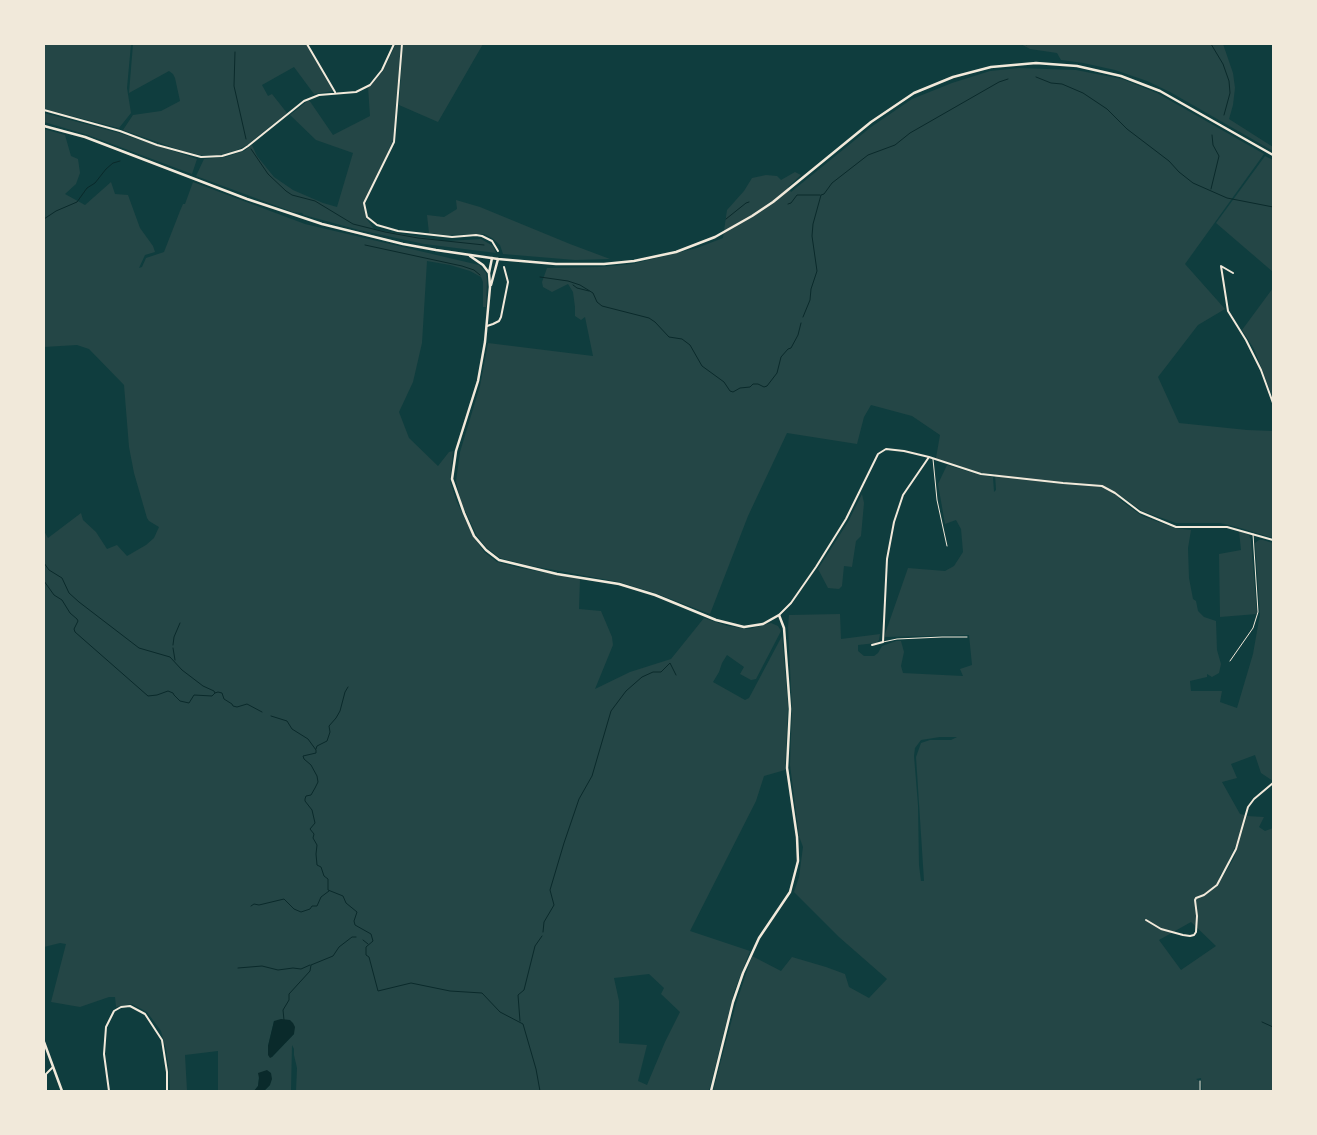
<!DOCTYPE html>
<style>
body{margin:0}
#map{position:relative;width:1317px;height:1135px;overflow:hidden;background:#0f3d3e;font-family:Lato,sans-serif}
canvas{display:block}
.frame{position:absolute;inset:0;border:45px solid #f1e9da;pointer-events:none}
</style>
<div id="map">
<canvas width="1317" height="1135"></canvas>
<div class="frame"></div>
</div>
<script>
const ctx = document.querySelector('canvas').getContext('2d');
ctx.lineJoin = 'round';
function paint(path, color) { ctx.fillStyle = color; ctx.fill(path, 'evenodd'); }
const poly = rows => new Path2D(rows.map(r => 'M' + r).join(''));
function stroke(path, color, width, dash) { ctx.strokeStyle = color; ctx.lineWidth = width; ctx.lineCap = dash ? 'butt' : 'round'; ctx.setLineDash(dash || []); ctx.stroke(path); }
paint(poly([
 [44,44,131,44,127,88,131,113,119,128,44,109],
 [133,44,306,44,333,91,314,94,294,67,262,85,268,96,272,94,287,113,247,145,237,150,220,155,200,155,183,151,123,130,133,115,161,111,180,101,175,78,173,74,169,71,129,93],
 [396,44,401,44,393,141,363,203,366,218,374,229,395,233,446,241,481,239,493,246,496,253,424,244,359,230,304,215,302,213,293,212,196,176,204,159,226,157,244,151,252,145,257,156,274,177,293,190,323,203,337,207,353,153,316,140,290,115,309,100,333,135,370,116,368,87,383,71],
 [403,44,483,44,438,122,399,105],
 [1021,44,1223,44,1233,73,1235,88,1233,105,1229,119,1273,147,1273,151,1170,92,1147,81,1115,70,1083,63,1061,60,1057,53,1030,49],
 [1019,68,1076,70,1122,79,1157,93,1264,154,1185,264,1225,309,1198,325,1158,377,1179,423,1247,430,1273,431,1273,538,1237,527,1220,523,1176,523,1142,511,1117,493,1120,500,1142,516,1175,528,1191,530,1188,548,1189,578,1193,599,1196,601,1198,611,1204,617,1216,621,1217,650,1221,664,1219,673,1212,677,1207,674,1207,677,1190,681,1191,691,1222,691,1220,702,1237,708,1253,654,1260,614,1255,543,1259,540,1263,540,1273,543,1273,781,1261,773,1255,755,1231,764,1237,778,1222,782,1240,814,1245,815,1241,833,1225,869,1220,875,1219,883,1234,858,1247,816,1264,817,1259,827,1265,831,1273,828,1273,1091,1202,1091,1201,1078,1196,1079,1199,1081,1199,1091,713,1091,736,1004,752,956,781,971,792,957,826,967,845,974,849,987,869,998,887,979,839,937,794,892,799,877,803,847,799,836,790,765,792,709,788,627,789,615,840,614,841,639,880,634,879,640,876,643,858,645,858,651,864,656,874,656,878,653,882,646,896,641,901,641,904,652,901,666,903,673,963,676,960,669,972,665,969,635,885,637,885,634,908,568,945,571,954,566,963,552,961,529,956,520,945,524,938,484,947,465,980,475,993,477,994,492,996,490,995,474,982,473,936,458,940,435,912,416,871,405,864,417,857,444,787,433,748,516,710,614,655,593,619,582,527,565,500,558,487,548,477,536,461,502,456,481,460,452,480,386,488,343,593,356,585,317,581,320,575,316,575,307,573,292,568,284,552,292,543,287,542,282,547,268,600,267,632,264,697,248,723,238,727,210,744,191,752,178,766,175,777,176,781,180,795,172,801,175,788,187,791,192,871,127,912,99,952,83,990,71],
 [940,737,957,737,951,740,930,740,921,743,916,757,924,881,921,881,919,865,918,805,914,756,915,748,921,740],
 [1191,922,1216,946,1181,970,1159,940],
 [44,113,119,133,197,159,192,174,88,135,44,122],
 [44,129,65,135,71,156,78,159,80,173,76,184,65,194,85,205,111,182,115,194,128,195,140,228,153,246,155,252,145,255,139,268,142,267,146,258,164,252,180,211,183,204,185,204,193,182,305,224,479,265,486,273,487,280,486,307,483,307,483,282,481,277,470,271,450,265,427,261,422,343,413,382,399,412,409,438,438,466,449,452,453,451,450,481,456,500,473,536,484,552,497,562,520,568,580,579,579,609,601,611,612,637,613,645,595,689,630,672,671,659,704,618,727,626,741,628,749,629,771,623,778,626,781,631,756,679,751,680,740,674,744,667,727,655,722,663,719,672,713,682,745,700,749,698,782,636,788,706,785,770,764,776,756,801,690,931,750,951,734,992,709,1091,296,1091,297,1068,294,1055,294,1049,292,1045,291,1091,264,1091,270,1085,259,1077,258,1086,254,1091,218,1091,218,1051,185,1055,187,1091,170,1091,169,1071,166,1049,161,1031,147,1012,132,1004,116,1007,115,997,109,997,80,1007,51,1002,66,944,60,943,44,947,44,531,48,538,81,513,83,520,96,532,107,549,117,545,127,556,146,545,154,538,159,527,149,521,147,518,134,473,129,447,124,385,89,349,77,345,44,347],
 [649,974,664,988,661,994,680,1012,665,1042,647,1085,638,1081,647,1045,619,1043,619,1001,614,978],
 [274,1021,294,1034,272,1057,268,1046],
 [1265,156,1273,160,1273,272,1216,223],
 [456,200,480,207,570,244,610,259,575,260,503,254,500,245,492,238,484,234,446,235,429,233,427,215,444,217,457,209],
 [1273,288,1273,398,1254,349,1242,330],
 [862,494,864,503,861,536,856,541,852,567,844,566,842,586,839,589,828,588,818,569,848,522],
 [1239,531,1249,535,1251,540,1257,614,1220,617,1219,554,1241,550]
]), '#244646');
paint(poly([
 [281,1019,290,1020,293,1023,295,1027,294,1034,272,1057,270,1058,268,1055,268,1046,274,1021],
 [267,1070,271,1073,272,1079,270,1085,264,1091,254,1091,258,1086,259,1078,258,1073]
]), '#0a2a2b');
stroke(poly([
 [1025,44,1026,45,1028,44],
 [1211,44,1223,64,1229,81,1230,93,1224,115],
 [235,52,234,86,246,139],
 [1036,77,1051,83,1062,84,1083,93,1107,109,1127,129,1169,161,1179,172,1193,183,1227,198,1273,207],
 [251,149,268,174,286,191,292,195,315,201,353,224,385,232,418,238,484,245],
 [1211,189,1219,156,1213,145,1212,135],
 [788,204,791,203,797,195,820,195],
 [44,219,56,211,77,202,87,188,95,183,106,169,113,163,120,161],
 [726,219,746,203,749,202],
 [365,245,462,266,474,270,480,275],
 [540,277,568,281,580,285,593,293,597,302,602,306,649,318,655,322,669,337,682,339,690,345,702,366,724,382,730,391,733,392,740,388,750,387,753,384,758,384,764,387,767,386,777,373,781,357,788,349,791,348,798,335,801,323],
 [573,285,577,288,589,291],
 [803,317,810,300,811,289,817,271,812,236,813,224,821,195,824,194,832,183,868,155,895,145,910,133,999,82,1008,79],
 [44,563,49,570,62,578,69,593,79,602,139,648,170,657,182,670,203,686,214,691,215,693,218,692,222,693,224,699,232,704,233,706,237,707,247,704,262,712],
 [44,581,54,595,62,600,70,613,77,619,78,621,74,629,75,632,148,696,157,695,168,691,173,693,174,695,180,701,189,703,194,695,212,696,215,693],
 [173,645,174,637,180,623],
 [173,648,175,660],
 [271,716,287,721,292,729,308,739,316,750,316,753,303,756,304,759,311,765,317,776,318,782,315,788,311,795,306,796,305,799,305,801,312,810,315,823,310,829,314,834,313,838,317,845,316,854,317,865,321,867,324,876,328,879,328,890,343,896,346,903,357,912,354,921,355,925,371,934,373,941,366,947,366,955,369,957,378,991,411,983,450,991,482,993,500,1012,523,1024,536,1069,540,1091],
 [316,749,317,746,327,741,330,732,329,726,336,718,340,711,345,692,348,687],
 [251,906,254,904,259,905,284,899,294,909,301,912,310,909,312,906,317,906,321,897,329,891],
 [543,932,544,922,554,905,550,890,564,843,579,799,592,776,611,711,626,691,642,677,653,672,661,672,670,663,676,675],
 [363,940,368,944],
 [238,968,262,966,278,970,293,968,301,969,310,965],
 [284,1020,283,1010,289,1000,289,994,310,971,311,965,333,956,339,947,352,937,356,937],
 [520,1021,518,995,524,990,535,946,542,936],
 [1262,1022,1273,1027]
]), '#0a2a2b', 1);
stroke(poly([
 [933,459,937,500,947,546],
 [883,642,897,639,942,637,967,637],
 [1230,661,1253,628,1258,612,1253,534],
 [1200,1081,1200,1091]
]), '#f1e9da', 1);
stroke(poly([
 [307,44,335,92],
 [402,44,394,142,364,203,367,217,377,225,398,231,452,237,476,235,482,236,492,241,498,251],
 [44,110,120,131,157,145,201,157,222,156,242,150,248,146,304,101,319,95,356,92,370,85,382,70,394,44],
 [1233,273,1221,266,1228,311,1246,340,1261,370,1273,403],
 [487,326,493,324,499,321,501,317,508,282,504,267],
 [779,615,791,603,816,567,846,519,878,454,886,449,904,451,929,457,981,474,1063,483,1102,486,1115,493,1140,512,1176,527,1227,527,1273,540],
 [872,645,883,642,887,559,894,522,903,495,929,457],
 [1146,920,1161,929,1183,935,1190,936,1194,935,1196,932,1197,916,1195,900,1196,898,1204,895,1217,885,1236,849,1248,807,1254,799,1273,783],
 [46,1091,46,1074,53,1067],
 [109,1091,104,1054,106,1027,114,1011,121,1007,130,1006,145,1014,162,1040,167,1072,167,1091]
]), '#f1e9da', 2);
stroke(poly([
 [470,256,483,265,489,273],
 [492,258,489,273,490,287,485,342,478,381,456,451,452,479,464,513,474,536,486,550,499,560,557,574,619,584,655,595,716,620,744,627,763,624,779,615,784,628,790,709,787,768,797,837,798,861,790,892,759,938,743,973,733,1002,711,1091],
 [491,285,498,259],
 [44,1042,62,1091]
]), '#f1e9da', 2.5);
stroke(poly([
 [44,126,85,137,247,199,322,224,403,244,436,250,498,259,556,264,604,264,634,261,676,252,715,237,752,216,773,202,871,122,914,93,953,77,991,67,1036,63,1077,66,1121,76,1160,91,1273,155]
]), '#f1e9da', 2.5);
</script>
